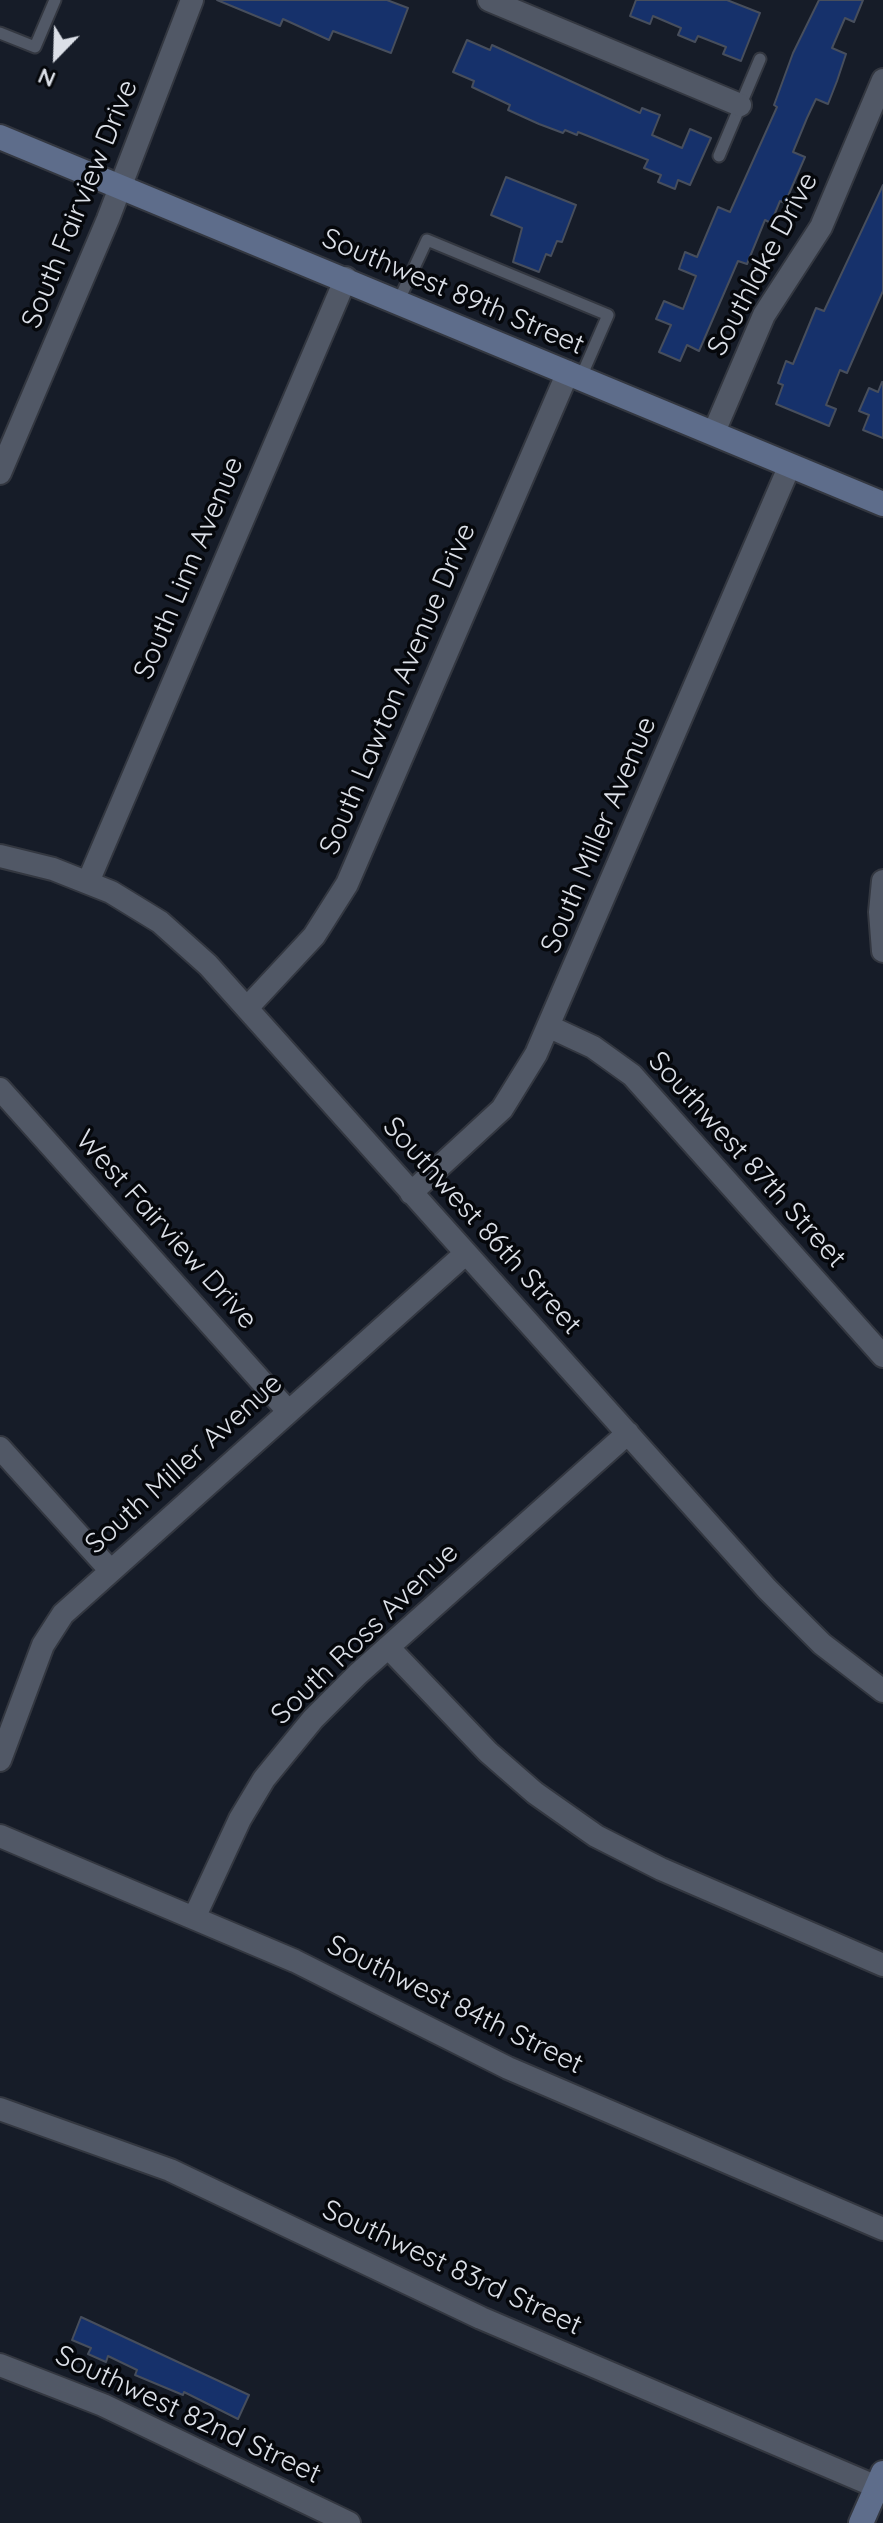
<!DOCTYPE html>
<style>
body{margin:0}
#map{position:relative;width:883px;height:2523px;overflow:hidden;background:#161c28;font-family:Quicksand,sans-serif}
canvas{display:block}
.north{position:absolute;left:16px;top:16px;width:80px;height:80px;-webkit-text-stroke:6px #05070b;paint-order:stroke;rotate:203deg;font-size:22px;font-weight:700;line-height:32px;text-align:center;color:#dce0e8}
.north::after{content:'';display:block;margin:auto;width:28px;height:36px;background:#dce0e8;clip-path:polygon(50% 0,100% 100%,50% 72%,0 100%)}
</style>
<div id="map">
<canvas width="883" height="2523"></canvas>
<div class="north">N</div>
</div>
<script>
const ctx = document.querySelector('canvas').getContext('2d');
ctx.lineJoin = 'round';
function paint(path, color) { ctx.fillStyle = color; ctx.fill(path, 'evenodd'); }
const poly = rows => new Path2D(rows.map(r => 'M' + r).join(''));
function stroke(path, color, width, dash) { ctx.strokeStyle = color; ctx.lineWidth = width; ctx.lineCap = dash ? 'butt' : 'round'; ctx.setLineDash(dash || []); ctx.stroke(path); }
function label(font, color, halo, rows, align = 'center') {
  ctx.font = font + ' Quicksand,sans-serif'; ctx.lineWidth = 7; ctx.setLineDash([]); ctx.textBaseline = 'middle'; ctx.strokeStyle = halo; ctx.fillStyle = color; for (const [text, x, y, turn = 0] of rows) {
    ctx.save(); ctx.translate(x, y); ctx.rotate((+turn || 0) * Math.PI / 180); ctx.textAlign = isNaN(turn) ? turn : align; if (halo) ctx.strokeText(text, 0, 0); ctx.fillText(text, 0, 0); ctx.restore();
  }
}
const building = poly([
 [217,0,387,0,408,8,391,53,333,31,329,40,283,19,280,26,217,0],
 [636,0,727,0,760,13,741,61,723,54,726,47,698,36,695,42,678,35,681,28,653,16,650,24,630,16,636,0],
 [819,0,863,0,854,22,845,18,832,48,846,54,837,81,828,104,816,99,807,118,793,152,805,157,785,203,780,201,771,223,765,220,747,264,738,261,699,351,687,345,680,361,659,352,671,325,656,319,664,301,683,309,696,276,679,269,685,252,697,257,718,207,730,212,777,107,774,105,793,53,819,0],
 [467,40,490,50,492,45,640,113,642,108,660,115,652,135,682,148,690,129,711,138,690,185,678,180,675,189,658,182,661,175,644,168,648,160,578,132,577,135,565,130,563,133,539,124,508,110,510,105,472,87,474,81,453,72,467,40],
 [506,177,576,205,562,242,557,241,551,256,546,254,539,272,513,262,522,228,491,215,506,177],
 [883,185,883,291,847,373,840,370,826,405,836,409,829,426,776,404,783,385,778,383,786,361,793,364,816,308,824,311,883,185],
 [882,382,883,382,883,438,863,430,869,415,859,411,869,388,878,392,882,382],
 [81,2317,249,2395,238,2419,184,2392,183,2395,135,2375,137,2370,108,2356,106,2362,88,2354,91,2348,72,2340,81,2317]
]);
paint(building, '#16316b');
stroke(building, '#474e5c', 2);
const lane = poly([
 [0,33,35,47,55,0],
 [719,156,760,59],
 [399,300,427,240,608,315,581,377]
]);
const street = poly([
 [489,0,740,105],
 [714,432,764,315,821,227,883,80],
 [0,473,108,219,192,0],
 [0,856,53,869,111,892,160,922,208,965,767,1589,822,1644,883,1691],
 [883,881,880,912,883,951],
 [88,882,346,278],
 [247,1008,314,936,347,884,568,372],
 [550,1027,593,1047,632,1075,883,1356],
 [0,1089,288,1411],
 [411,1193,502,1109,536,1054,790,465],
 [0,1448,110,1570],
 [388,1647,488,1752,535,1793,596,1836,661,1869,883,1965],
 [0,1760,43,1645,63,1614,465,1254],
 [0,1836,295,1961,508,2068,883,2229],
 [194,1918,240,1819,264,1779,313,1719,358,1674,628,1433],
 [0,2109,170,2170,481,2318,877,2487],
 [0,2365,103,2405,349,2523]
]);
const secondary = poly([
 [0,137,883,504],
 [861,2523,883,2473]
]);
stroke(lane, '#333740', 15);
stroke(street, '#333740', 26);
stroke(secondary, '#333740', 28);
stroke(lane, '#515866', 11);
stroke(street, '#515866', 22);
stroke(secondary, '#5e6d8b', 24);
label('28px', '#dce0e8', '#05070b', [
 ["South Fairview Drive",80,204,-68],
 ["Southlake Drive",763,264,-62],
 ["Southwest 89th Street",453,292,23],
 ["South Linn Avenue",189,568,-67],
 ["South Lawton Avenue Drive",398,689,-67],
 ["South Miller Avenue",599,835,-67],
 ["Southwest 87th Street",747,1160,48],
 ["Southwest 86th Street",482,1226,48],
 ["West Fairview Drive",166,1230,48],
 ["South Miller Avenue",184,1464,-42],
 ["South Ross Avenue",365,1634,-44],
 ["Southwest 84th Street",455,2005,26],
 ["Southwest 83rd Street",452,2268,25],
 ["Southwest 82nd Street",188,2415,25]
]);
</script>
